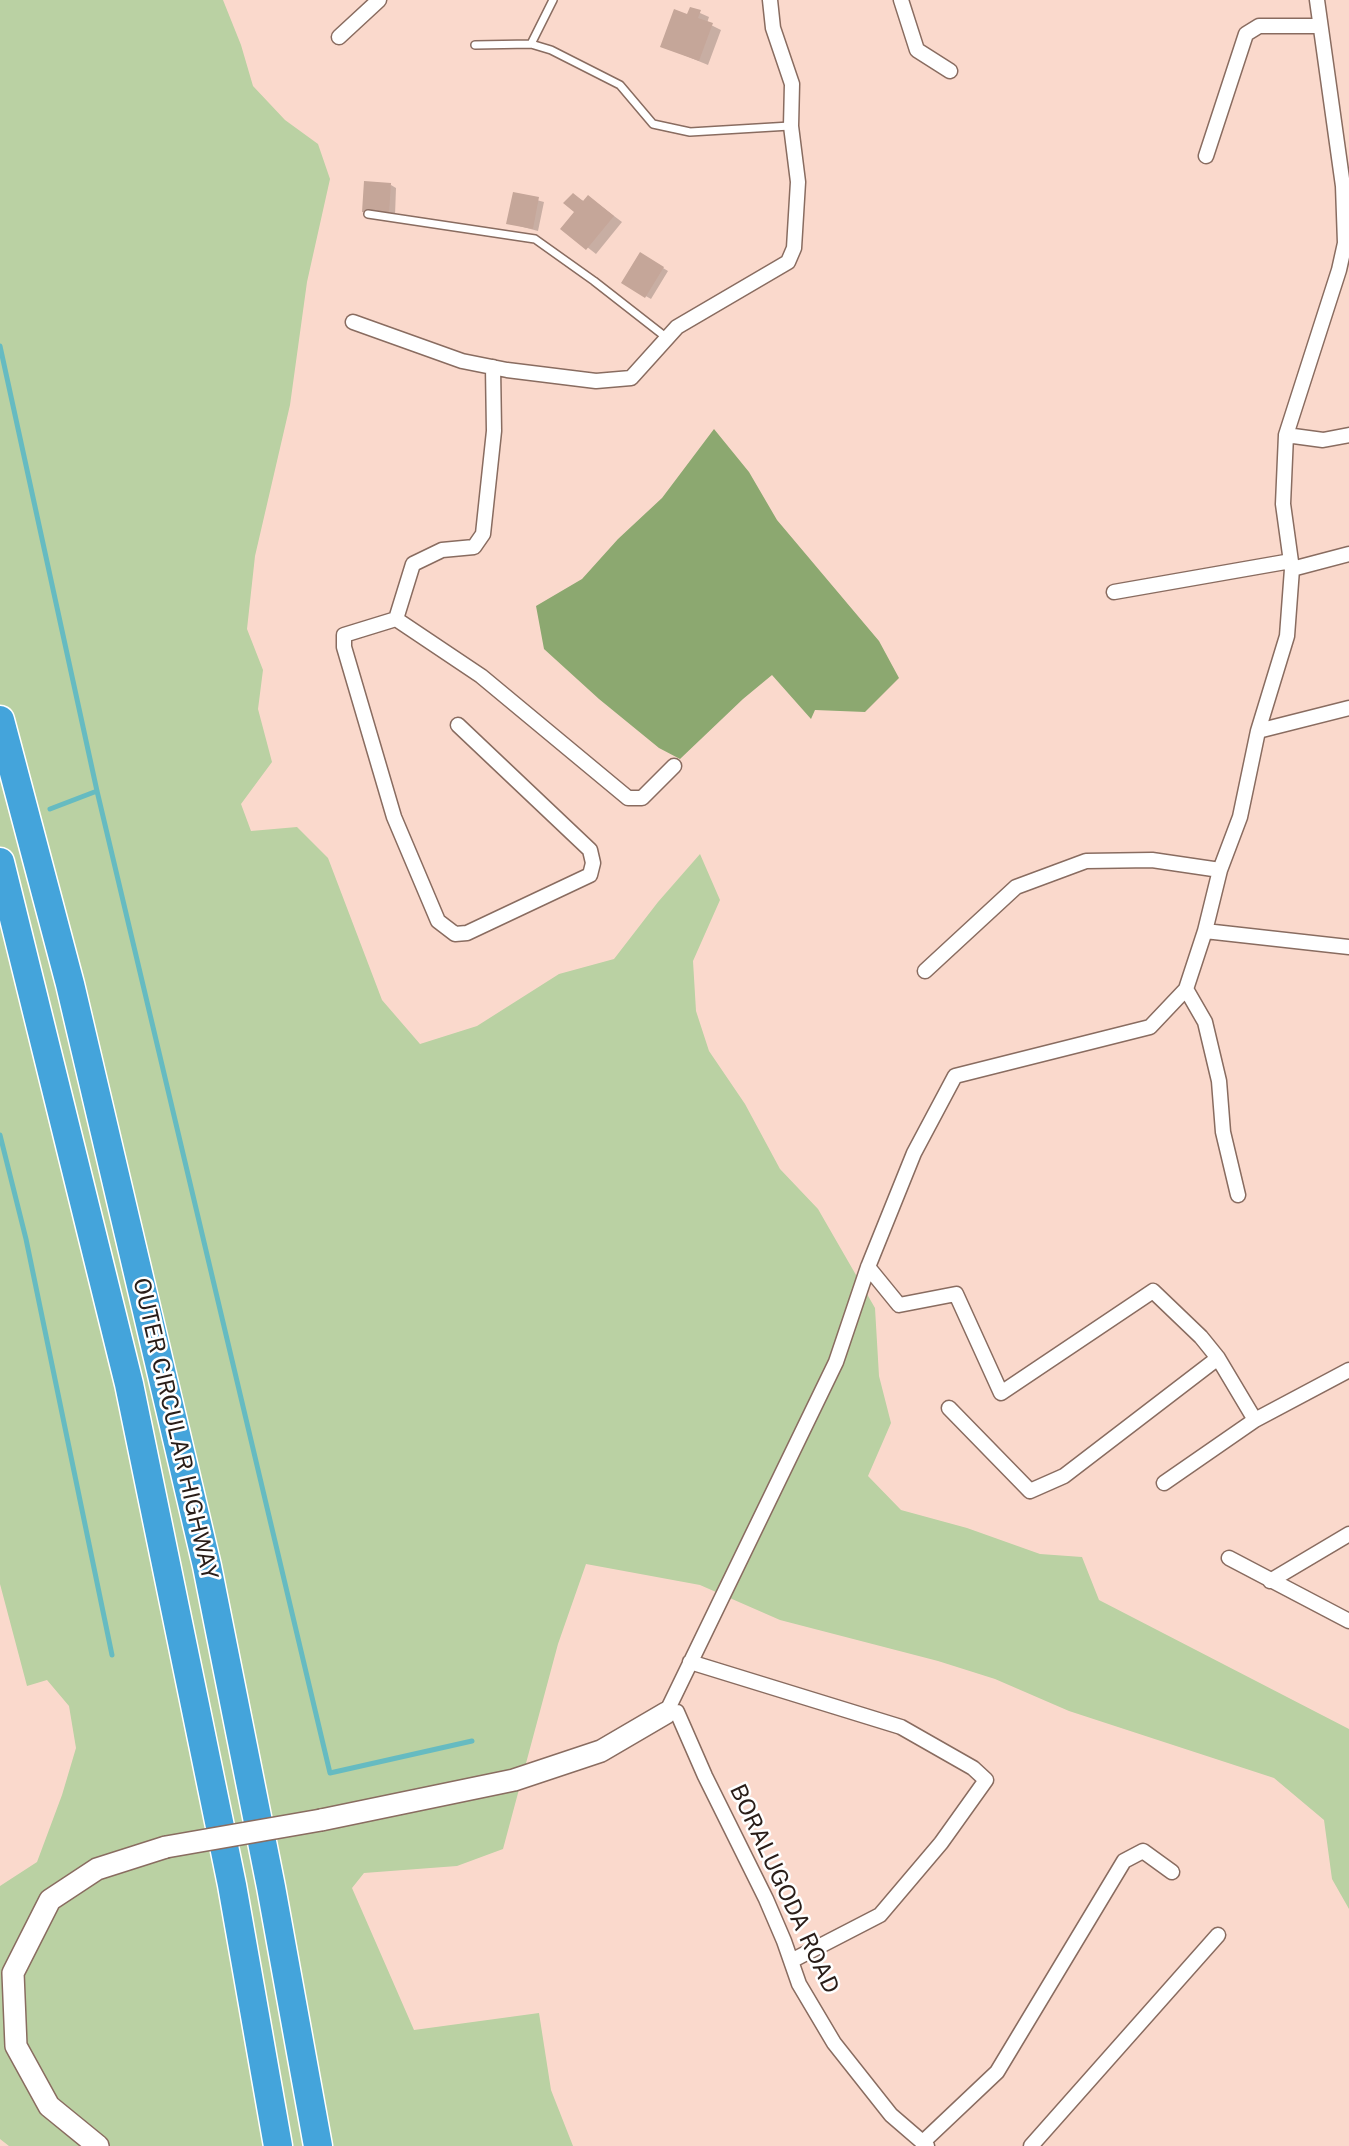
<!DOCTYPE html>
<style>
body{margin:0}
canvas{display:block;background:#fad9cc}
</style>
<canvas width="1349" height="2146"></canvas>
<script>
const ctx = document.querySelector('canvas').getContext('2d');
ctx.lineJoin = 'round';
function paint(path, color) { ctx.fillStyle = color; ctx.fill(path, 'evenodd'); }
const poly = rows => new Path2D(rows.map(r => 'M' + r).join(''));
function stroke(path, color, width, dash) { ctx.strokeStyle = color; ctx.lineWidth = width; ctx.lineCap = dash ? 'butt' : 'round'; ctx.setLineDash(dash || []); ctx.stroke(path); }
function label(font, color, halo, rows, align = 'center') {
  ctx.font = font + ' "Public Sans",sans-serif'; ctx.lineWidth = 5; ctx.setLineDash([]); ctx.textBaseline = 'middle'; ctx.strokeStyle = halo; ctx.fillStyle = color; for (const [text, x, y, turn = 0] of rows) {
    ctx.save(); ctx.translate(x, y); ctx.rotate((+turn || 0) * Math.PI / 180); ctx.textAlign = isNaN(turn) ? turn : align; if (halo) ctx.strokeText(text, 0, 0); ctx.fillText(text, 0, 0); ctx.restore();
  }
}
paint(poly([
 [0,0,223,0,241,45,253,86,285,120,318,144,330,179,307,282,290,405,255,556,247,629,263,670,258,709,272,762,241,804,251,831,297,827,328,858,382,1000,420,1044,477,1026,559,974,614,959,658,902,700,854,720,900,693,961,696,1011,709,1051,745,1104,780,1169,818,1209,875,1308,879,1376,891,1423,868,1476,901,1510,967,1528,1040,1554,1082,1557,1099,1600,1349,1729,1349,1909,1332,1879,1324,1820,1274,1778,1069,1711,995,1679,938,1661,780,1620,700,1585,586,1564,558,1644,503,1849,457,1866,364,1873,352,1888,414,2030,539,2013,551,2090,573,2146,9,2146,0,2139,0,1886,37,1862,62,1795,76,1748,69,1706,47,1680,27,1686,0,1584]
]), '#bad1a3');
paint(poly([
 [714,429,749,472,777,520,879,641,899,678,865,712,815,710,811,719,772,675,743,699,680,759,659,748,599,699,544,649,536,606,582,579,618,539,662,498]
]), '#8ca870');
paint(poly([
 [691,9,709,17,707,23,721,30,708,65,662,46,688,16],
 [391,185,396,188,395,216,369,214],
 [514,194,544,202,538,231,508,223],
 [573,195,585,202,589,197,622,222,596,254,563,228,576,212],
 [640,254,668,271,651,299,623,283]
]), '#0003');
stroke(poly([
 [0,346,97,791,330,1773,472,1741],
 [50,809,97,791],
 [0,1135,26,1239,112,1655]
]), '#66bbc1', 5);
paint(poly([
 [690,7,701,10,698,18,713,23,699,61,660,47,674,9,687,14],
 [364,181,391,183,389,214,362,212],
 [513,192,539,197,533,229,506,224],
 [573,193,583,201,588,195,614,216,586,250,560,229,574,212,563,203],
 [640,252,664,267,645,298,621,283]
]), '#c5a699');
const lane = poly([
 [531,44,553,0],
 [475,45,531,44,551,50,620,85,653,124,690,132,790,126],
 [368,214,535,239,594,281,667,338]
]);
const street = poly([
 [901,0,917,50,950,71],
 [339,37,379,0],
 [1206,156,1246,34,1259,26,1320,26],
 [353,322,462,361,507,370,596,381,631,378,677,327,788,262,794,248,798,182,791,126,792,84,773,28,770,0],
 [1286,435,1323,440,1349,435],
 [1292,569,1349,554],
 [1114,592,1291,561],
 [396,619,481,676,628,798,642,798,674,766],
 [458,725,590,850,593,863,590,875,467,933,455,934,438,921,394,817,344,647,344,635,396,619,413,564,442,550,474,547,483,534,494,431,493,367],
 [1258,731,1349,708],
 [1205,931,1349,947],
 [925,971,1016,887,1086,861,1152,860,1220,870],
 [1186,989,1205,1022,1219,1081,1223,1132,1238,1195],
 [868,1267,899,1305,956,1294,1001,1393,1153,1291,1201,1337,1218,1358,1255,1420],
 [949,1408,1030,1491,1064,1476,1218,1358],
 [1164,1483,1255,1420,1349,1370],
 [1229,1558,1349,1621],
 [1270,1581,1349,1534],
 [690,1662,901,1727,973,1768,986,1780,941,1843,880,1915,791,1961],
 [666,1713,836,1362,868,1267,914,1153,955,1076,1150,1027,1186,989,1205,931,1220,870,1240,817,1258,731,1287,636,1292,569,1283,504,1286,435,1339,270,1345,243,1343,186,1317,0],
 [666,1713,677,1712,705,1776,766,1899,784,1941,799,1984,834,2043,891,2115,927,2146],
 [923,2142,997,2072,1124,1861,1143,1851,1172,1872],
 [1031,2146,1218,1935]
]);
const secondary = poly([
 [321,1820,514,1780,601,1751,666,1713],
 [98,2146,49,2106,16,2046,13,1973,50,1900,97,1869,166,1847]
]);
const highway = poly([
 [0,720,70,984,207,1566,271,1887,318,2146],
 [0,862,129,1384,232,1885,278,2146]
]);
stroke(lane, '#896c60', 10);
stroke(street, '#896c60', 17);
stroke(secondary, '#896c60', 24);
stroke(highway, '#fff', 31);
stroke(lane, '#fff', 7);
stroke(street, '#fff', 14);
stroke(secondary, '#fff', 21);
stroke(highway, '#44a4db', 28);
const secondaryBridge = poly([
 [166,1847,321,1820]
]);
stroke(secondaryBridge, '#896c60', 24, []);
stroke(secondaryBridge, '#fff', 21);
label('23px', '#291d18', '#fff', [
 ["OUTER CIRCULAR HIGHWAY",175,1429,77],
 ["BORALUGODA ROAD",784,1889,65]
]);
</script>
